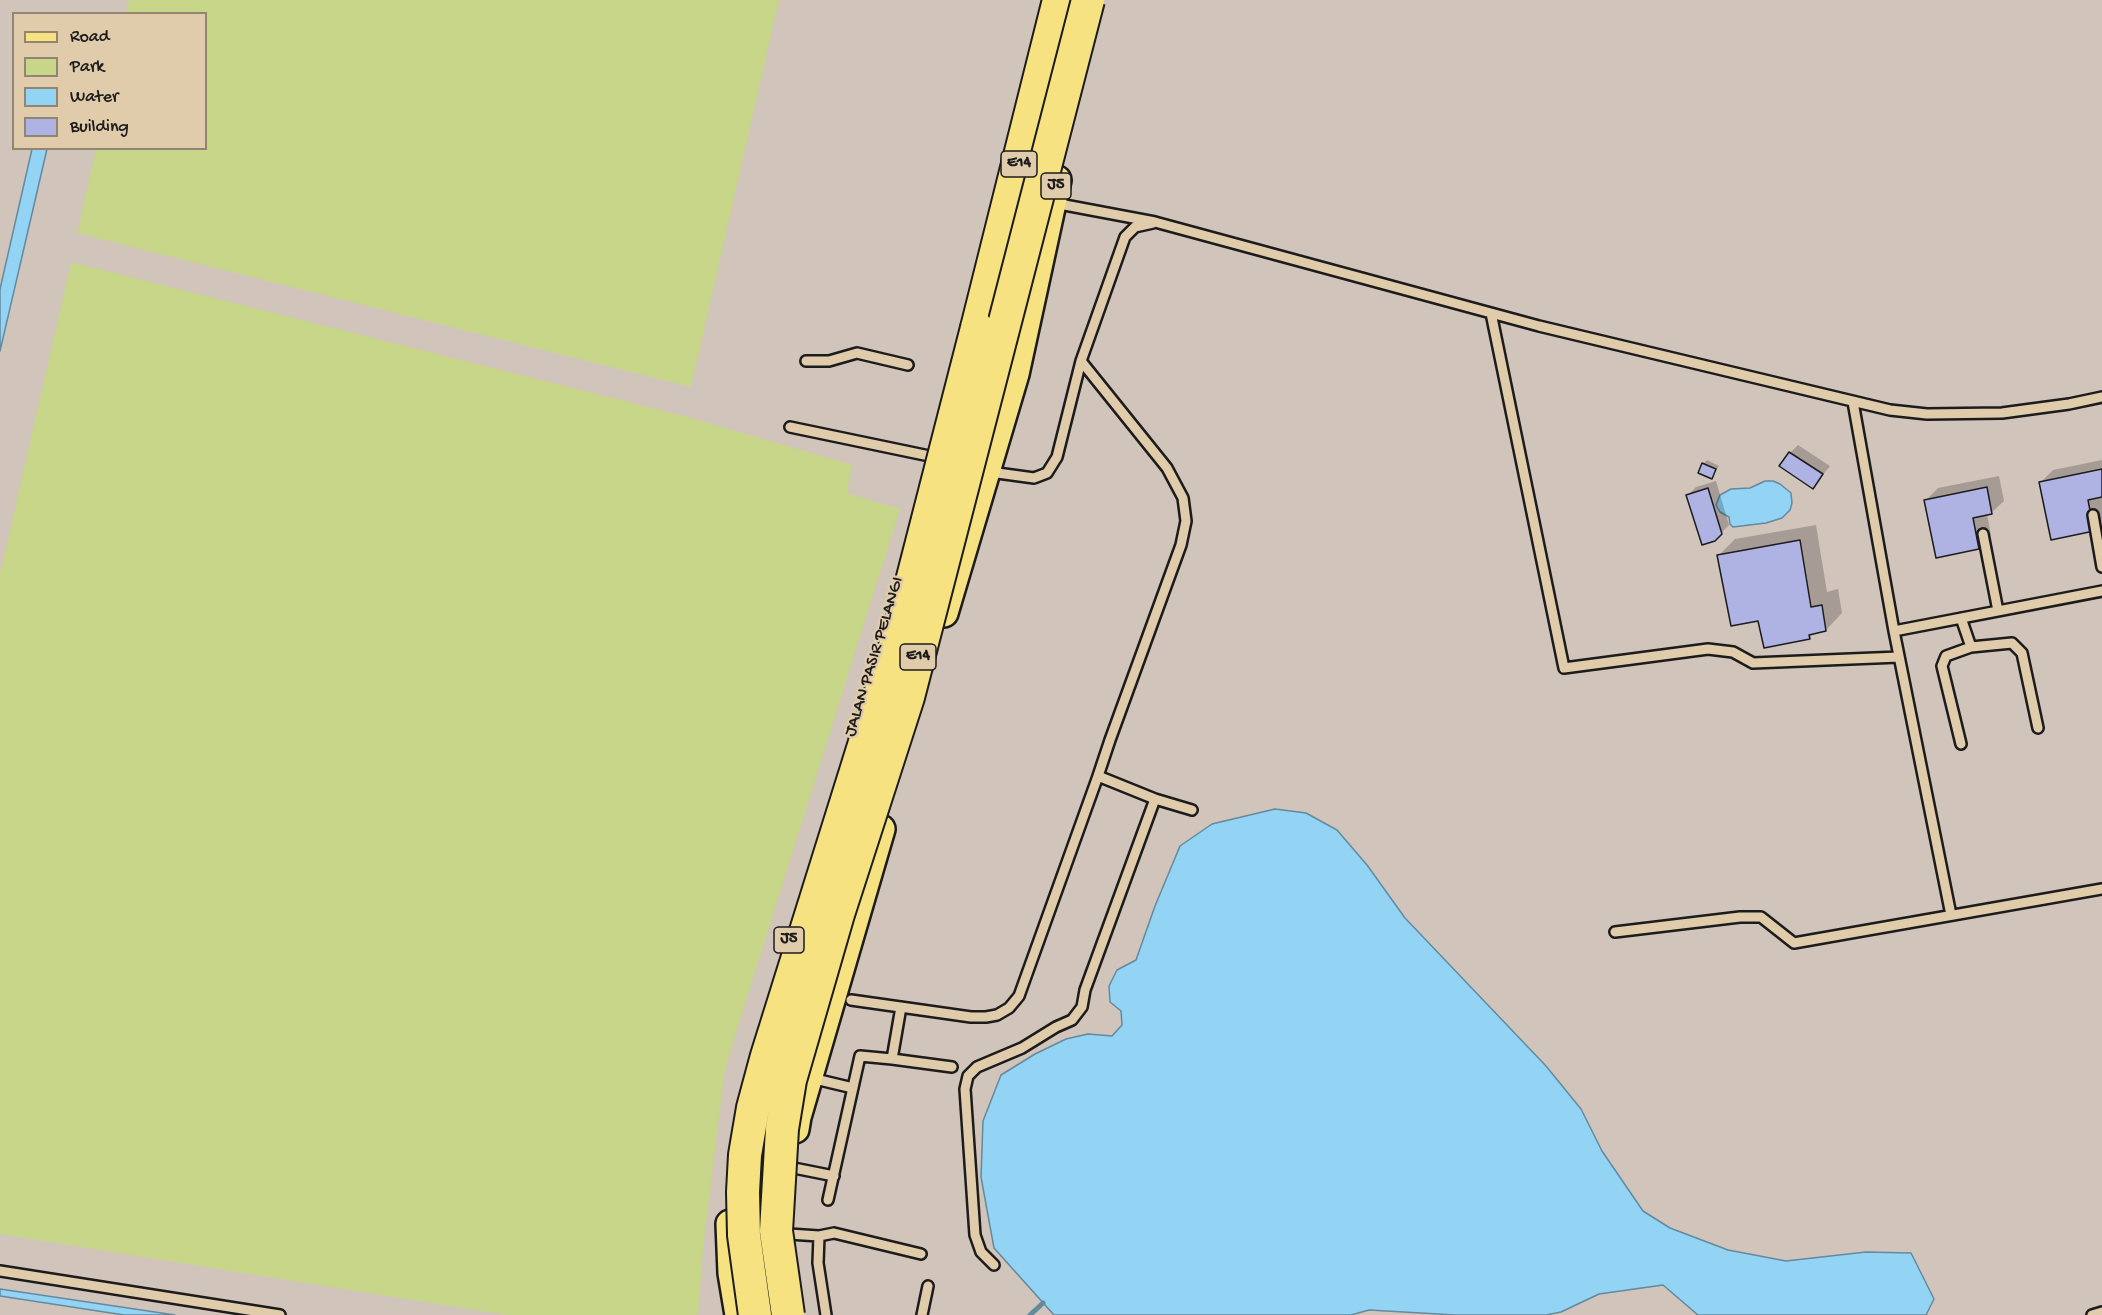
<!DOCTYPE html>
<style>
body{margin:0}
#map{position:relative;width:2102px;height:1315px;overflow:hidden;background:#d1c4bb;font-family:"Gochi Hand",sans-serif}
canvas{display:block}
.legend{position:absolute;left:12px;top:12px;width:195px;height:138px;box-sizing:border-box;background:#e0cbaa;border:2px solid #928571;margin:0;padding:8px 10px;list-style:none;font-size:18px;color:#1c1c1c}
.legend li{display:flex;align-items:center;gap:12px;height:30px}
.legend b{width:30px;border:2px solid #928571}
</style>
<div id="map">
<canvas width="2102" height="1315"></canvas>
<ul class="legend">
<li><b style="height:8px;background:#f6e281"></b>Road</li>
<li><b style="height:16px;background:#c8d68a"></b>Park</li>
<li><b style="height:16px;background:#93d3f4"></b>Water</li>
<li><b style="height:16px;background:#aeb3e4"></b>Building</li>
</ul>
</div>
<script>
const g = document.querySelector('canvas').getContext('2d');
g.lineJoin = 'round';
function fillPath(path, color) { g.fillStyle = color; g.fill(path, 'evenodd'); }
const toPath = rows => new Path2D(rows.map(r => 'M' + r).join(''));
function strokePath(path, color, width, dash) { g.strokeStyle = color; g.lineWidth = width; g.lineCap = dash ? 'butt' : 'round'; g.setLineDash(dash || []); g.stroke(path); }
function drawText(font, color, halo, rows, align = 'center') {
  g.font = font + ' "Gochi Hand",sans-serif'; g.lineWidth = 4.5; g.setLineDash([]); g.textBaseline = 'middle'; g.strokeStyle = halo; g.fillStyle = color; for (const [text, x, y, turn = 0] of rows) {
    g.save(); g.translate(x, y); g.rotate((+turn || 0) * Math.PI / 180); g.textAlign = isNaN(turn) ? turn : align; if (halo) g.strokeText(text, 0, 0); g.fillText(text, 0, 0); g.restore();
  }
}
fillPath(toPath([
 [129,0,779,0,691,387,77,233,96,149,206,148,206,14,126,13],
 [71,262,684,416,852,465,847,493,900,509,725,1068,703,1249,698,1315,506,1315,0,1234,0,574]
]), '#c8d68a');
const water = toPath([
 [32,149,47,149,0,351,0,289,32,149],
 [1765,481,1773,481,1780,484,1791,493,1792,503,1790,510,1782,518,1766,523,1733,527,1730,524,1729,517,1720,512,1716,505,1720,495,1731,489,1750,488,1765,481],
 [1275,809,1306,813,1337,830,1367,865,1405,918,1546,1066,1581,1109,1602,1151,1643,1211,1670,1228,1728,1250,1786,1261,1866,1252,1911,1253,1934,1299,1926,1315,1698,1315,1663,1285,1599,1294,1561,1312,1546,1315,1455,1315,1369,1310,1351,1315,1054,1315,994,1248,981,1177,983,1121,1001,1075,1035,1054,1066,1039,1088,1034,1112,1036,1122,1025,1121,1011,1110,1002,1109,986,1117,970,1136,960,1155,906,1180,846,1212,824,1275,809],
 [0,1289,175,1315,124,1315,0,1296,0,1289]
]);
fillPath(water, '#93d3f4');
strokePath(water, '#638a9e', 1.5);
fillPath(toPath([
 [1798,445,1830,466,1813,487,1790,453],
 [1707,460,1719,466,1712,477,1703,464],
 [2102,460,2102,521,2093,530,2041,482,2053,470],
 [1999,476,2004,501,1991,513,1987,514,1991,535,1979,547,1926,500,1938,488],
 [1716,481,1729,525,1714,540,1688,495,1696,487],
 [1816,525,1827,592,1838,589,1842,613,1826,630,1815,632,1809,638,1759,619,1718,556,1735,539]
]), '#0003');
strokePath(toPath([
 [1030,1315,1043,1303]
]), '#638a9e', 5);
const building = toPath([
 [1789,452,1823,474,1813,489,1779,466,1789,452],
 [1702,463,1716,469,1712,479,1698,473,1702,463],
 [2102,469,2102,497,2088,500,2094,531,2051,540,2039,482,2102,469],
 [1987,487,1992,514,1973,518,1979,549,1936,558,1924,500,1987,487],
 [1708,488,1722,534,1715,541,1702,545,1686,495,1708,488],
 [1800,540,1811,607,1822,605,1826,631,1809,635,1810,639,1764,648,1758,621,1731,626,1717,555,1800,540]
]);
fillPath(building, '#aeb3e4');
strokePath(building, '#1c1c1c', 1.5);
const lane = toPath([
 [1054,203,1155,222,1539,326,1890,410,1927,414,2002,413,2069,404,2102,397],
 [1491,313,1564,668,1708,649,1733,652,1753,663,1899,657],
 [806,361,829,361,857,353,908,365],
 [1081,361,1167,468,1183,498,1186,521,1181,545,1110,740,1098,776,1155,799,1192,810],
 [1853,402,1894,631,1951,915],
 [790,427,939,458],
 [990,472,1034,478,1047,473,1057,457,1081,361,1125,237,1135,227,1153,223],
 [2093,515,2102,567],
 [1983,534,1998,611],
 [1894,631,2102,591],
 [1971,647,2012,643,2022,653,2038,728],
 [1961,744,1942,666,1946,656,1971,647,1961,618],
 [1615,932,1740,917,1761,917,1794,943,2102,889],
 [851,1000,971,1017,986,1017,997,1015,1009,1008,1019,996,1098,776],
 [892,1059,952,1067],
 [811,1078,853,1088],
 [789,1167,834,1176],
 [828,1200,860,1056,892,1059,901,1007],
 [789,1234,819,1236,834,1233,921,1254],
 [819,1236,818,1263,826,1315],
 [994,1265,981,1252,975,1235,965,1089,968,1076,977,1067,1022,1048,1056,1027,1072,1020,1082,1007,1085,990,1155,799],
 [0,1271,280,1315],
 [922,1315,928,1286],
 [2092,1315,2102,1312]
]);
const primary = toPath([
 [944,613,1015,374,1057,180],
 [795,1129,797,1117,881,829],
 [730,1224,732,1273,739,1315]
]);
const highway = toPath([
 [977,328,1059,0]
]);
strokePath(lane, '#1c1c1c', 14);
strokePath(primary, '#1c1c1c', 32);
strokePath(highway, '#1c1c1c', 36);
strokePath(lane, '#e0cbaa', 9);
strokePath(primary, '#f6e281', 27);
strokePath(highway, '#f6e281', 32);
const highwayBridge = toPath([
 [755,1315,744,1235,743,1192,745,1155,753,1108,767,1056,897,640,977,328],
 [788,1315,776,1231,782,1129,790,1080,838,914,908,697,1088,0]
]);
strokePath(highwayBridge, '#1c1c1c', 36, []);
strokePath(highwayBridge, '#f6e281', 32);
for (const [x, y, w] of [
 [1019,164,36],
 [1056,186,30],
 [918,657,36],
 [789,940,30]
]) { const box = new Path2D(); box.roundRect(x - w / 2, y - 13, w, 26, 4.5); g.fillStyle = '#e0cbaa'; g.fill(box); strokePath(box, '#1c1c1c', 1.5); }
drawText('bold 16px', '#1c1c1c', null, [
 ["E14",1019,164],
 ["J5",1056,186],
 ["E14",918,657],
 ["J5",789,940]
]);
drawText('18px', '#1c1c1c', '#e0cbaa', [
 ["JALAN PASIR PELANGI",875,657,-73]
]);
</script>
